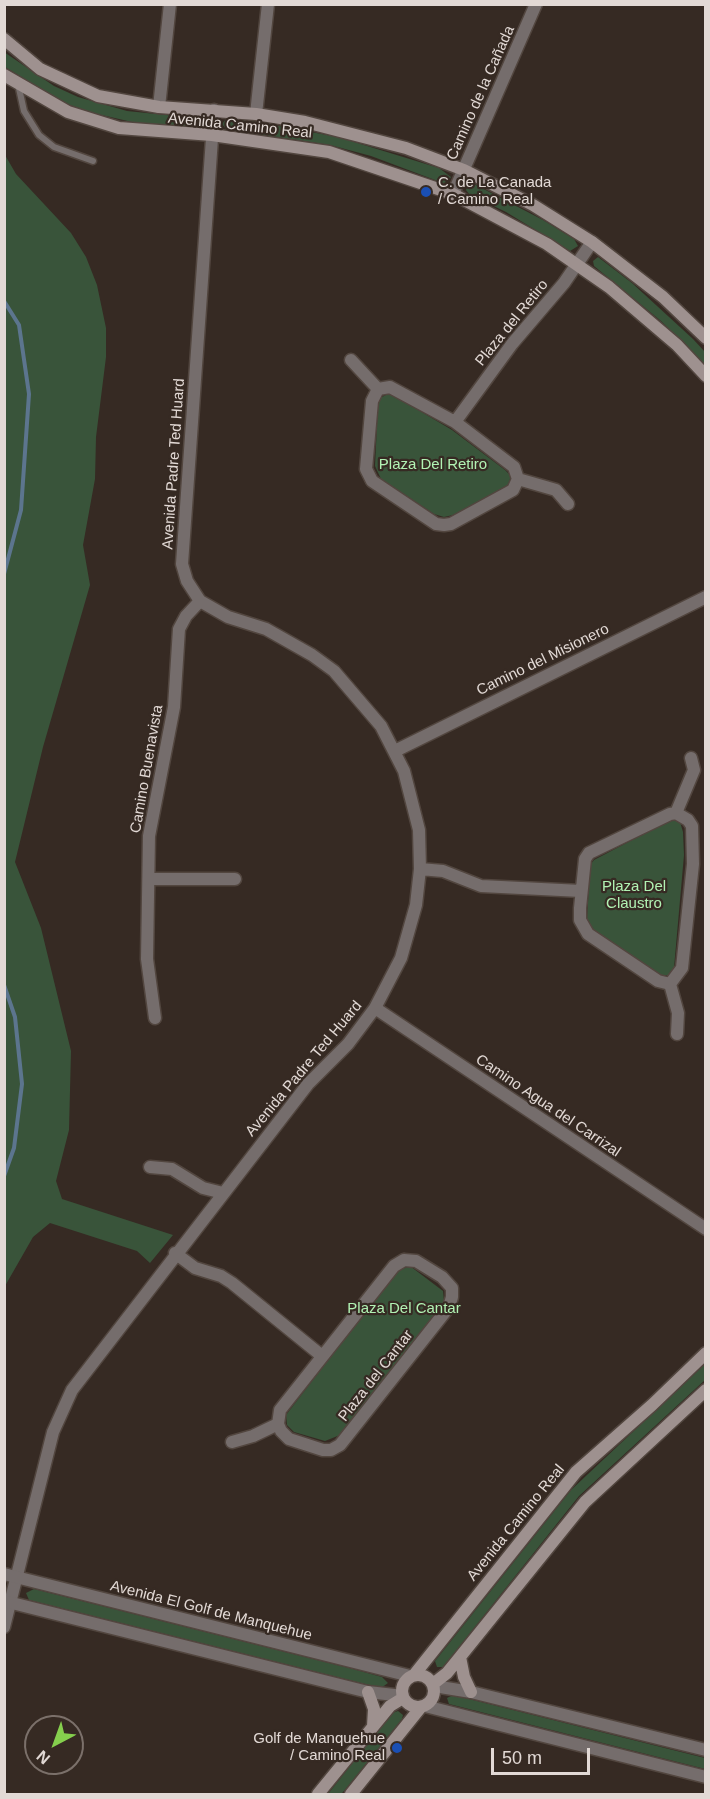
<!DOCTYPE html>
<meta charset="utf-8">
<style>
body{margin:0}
#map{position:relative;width:710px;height:1799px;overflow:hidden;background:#362a23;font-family:Helvetica,sans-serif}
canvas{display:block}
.frame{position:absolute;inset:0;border:6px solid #e2d9d5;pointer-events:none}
.north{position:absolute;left:24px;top:1715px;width:60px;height:60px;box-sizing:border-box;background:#362a23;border:2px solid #7b706a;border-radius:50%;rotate:221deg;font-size:16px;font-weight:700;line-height:24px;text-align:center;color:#e2d9d5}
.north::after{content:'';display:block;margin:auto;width:21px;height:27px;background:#85cf4d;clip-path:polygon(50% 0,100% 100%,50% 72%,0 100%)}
.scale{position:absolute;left:491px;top:1748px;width:99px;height:27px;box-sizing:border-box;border:3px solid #e2d9d5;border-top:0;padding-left:8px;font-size:18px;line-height:21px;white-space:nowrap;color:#e2d9d5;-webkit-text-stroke:4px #362a23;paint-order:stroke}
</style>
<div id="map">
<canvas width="710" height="1799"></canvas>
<div class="frame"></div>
<div class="north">N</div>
<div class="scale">50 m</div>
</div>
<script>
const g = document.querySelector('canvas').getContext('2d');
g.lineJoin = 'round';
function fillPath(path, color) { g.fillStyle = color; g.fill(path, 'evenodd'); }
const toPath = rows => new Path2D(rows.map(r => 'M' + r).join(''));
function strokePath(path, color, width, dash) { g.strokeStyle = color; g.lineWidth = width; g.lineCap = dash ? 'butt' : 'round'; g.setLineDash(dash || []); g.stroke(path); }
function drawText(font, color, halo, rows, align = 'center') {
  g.font = font + ' Helvetica,sans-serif'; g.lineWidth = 4.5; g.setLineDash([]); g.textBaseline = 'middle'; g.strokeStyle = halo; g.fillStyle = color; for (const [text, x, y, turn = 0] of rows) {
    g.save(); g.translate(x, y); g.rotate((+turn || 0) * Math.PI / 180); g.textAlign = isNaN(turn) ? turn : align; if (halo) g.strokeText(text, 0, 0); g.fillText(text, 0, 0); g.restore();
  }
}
fillPath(toPath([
 [4,52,54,86,78,97,127,111,196,118,200,120,200,126,196,128,145,125,93,113,64,103,5,67],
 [226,119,257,122,338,137,439,168,451,177,448,182,443,183,371,156,330,145,226,129,222,124],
 [5,155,16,174,71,233,86,257,97,285,106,328,106,357,96,437,95,479,83,545,90,585,43,747,15,862,41,928,71,1051,69,1130,56,1181,62,1199,173,1235,150,1263,137,1251,50,1223,33,1237,5,1286],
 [474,184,543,220,574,239,578,246,570,251,506,212,469,194,466,190,468,185],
 [598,257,632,283,693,339,705,352,705,365,661,321,594,266,593,261],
 [386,395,393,395,452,430,505,470,511,476,507,488,453,515,444,517,434,514,381,479,375,466,378,404,380,398],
 [672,819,680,822,683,832,684,855,674,968,669,975,661,976,591,928,587,920,590,865,594,860],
 [410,1266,443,1291,444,1301,438,1313,340,1435,325,1441,294,1432,287,1425,286,1415,396,1271],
 [705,1364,705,1380,579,1496,443,1667,437,1667,435,1661,571,1490],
 [34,1589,353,1669,382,1677,388,1683,381,1688,29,1600,26,1593],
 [453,1695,705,1758,705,1769,449,1704,447,1698],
 [398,1711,403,1715,402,1719,344,1791,341,1794,328,1794,392,1713]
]), '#39543a');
strokePath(toPath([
 [4,301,19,325,29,394,21,510,4,574],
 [4,985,15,1017,22,1084,14,1148,4,1176]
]), '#5c758e', 4);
const service = toPath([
 [18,84,24,111,39,135,54,147,93,161]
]);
const minor = toPath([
 [159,107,170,4],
 [256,114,268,4],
 [453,194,536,4],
 [351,360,378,389],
 [390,387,455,422,514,467,518,479,513,490,451,524,444,525,436,524,372,481,366,469,372,401,378,389,390,387],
 [455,422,512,344,564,283,592,242],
 [518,479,556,490,568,504],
 [395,751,706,597],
 [676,813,688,820,692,826,693,864,682,968,670,984,658,981,588,934,580,920,580,908,585,859,589,853,670,814,676,813],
 [676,813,694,770,691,758],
 [420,869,443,871,481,886,581,891],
 [149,879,235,879],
 [670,984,678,1013,677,1034],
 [375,1008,706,1229],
 [155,1018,147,959,149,836,174,707,179,629,186,616,200,601],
 [150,1167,172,1169,203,1188,223,1193],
 [175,1253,195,1268,221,1276,232,1283,322,1356],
 [404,1260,416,1261,442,1277,452,1288,452,1297,449,1307,340,1445,331,1450,323,1450,289,1439,281,1431,278,1424,280,1410,394,1266,404,1260],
 [232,1442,253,1436,278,1424],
 [4,1627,53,1432,72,1390,308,1084,348,1044,375,1008,401,958,416,905,420,869,419,830,404,771,381,726,334,671,312,655,266,629,228,617,200,601,187,581,182,564,214,110],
 [434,1686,471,1692,706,1750],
 [425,1706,706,1777]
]);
const tertiary = toPath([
 [4,1574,410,1676],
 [4,1601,368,1692,403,1696]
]);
const secondary = toPath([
 [4,39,40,69,98,96,159,107,256,114,305,122,406,148,464,170,533,205,592,242,663,297,706,338],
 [4,75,68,112,119,128,212,135,329,152,453,194,547,244,609,287,677,345,706,376],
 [460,1657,464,1677,471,1692],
 '402 1691a16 16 0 1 1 32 0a16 16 0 1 1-32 0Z',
 [414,1675,576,1472,652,1405,706,1353],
 [433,1684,447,1673,460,1657,585,1502,706,1390],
 [368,1692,374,1709,373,1726],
 [318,1794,390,1706,403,1698],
 [351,1794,421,1707]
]);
strokePath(service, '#52463f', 9);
strokePath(minor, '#52463f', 15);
strokePath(tertiary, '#52463f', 15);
strokePath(secondary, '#52463f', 15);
strokePath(service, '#756d6c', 6);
strokePath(minor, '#756d6c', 12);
strokePath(tertiary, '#756d6c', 12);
strokePath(secondary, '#9e918f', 12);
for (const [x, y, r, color] of [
 [426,192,6,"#1a4fb4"],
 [397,1748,6,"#1a4fb4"]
]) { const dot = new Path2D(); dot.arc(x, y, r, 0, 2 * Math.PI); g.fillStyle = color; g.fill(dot); strokePath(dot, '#362a23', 2); }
drawText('15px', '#e2d9d5', '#362a23', [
 ["Camino de la Cañada",481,93,-66],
 ["Avenida Camino Real",240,126,6],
 ["Plaza del Retiro",512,323,-51],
 ["Avenida Padre Ted Huard",174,464,-86],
 ["Camino del Misionero",543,660,-26],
 ["Camino Buenavista",147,769,-80],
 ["Avenida Padre Ted Huard",304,1069,-50],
 ["Camino Agua del Carrizal",548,1106,34],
 ["Plaza del Cantar",376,1376,-52],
 ["Avenida Camino Real",516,1523,-51],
 ["Avenida El Golf de Manquehue",211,1611,14]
]);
drawText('15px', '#e2d9d5', '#362a23', [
 ["C. de La Canada",438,183],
 ["/ Camino Real",438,200],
 ["Golf de Manquehue",385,1739,"right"],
 ["/ Camino Real",385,1756,"right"]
], 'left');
drawText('15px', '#b1f2b3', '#362a23', [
 ["Plaza Del Retiro",433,465],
 ["Plaza Del",634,887],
 ["Claustro",634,904],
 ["Plaza Del Cantar",404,1309]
]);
</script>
